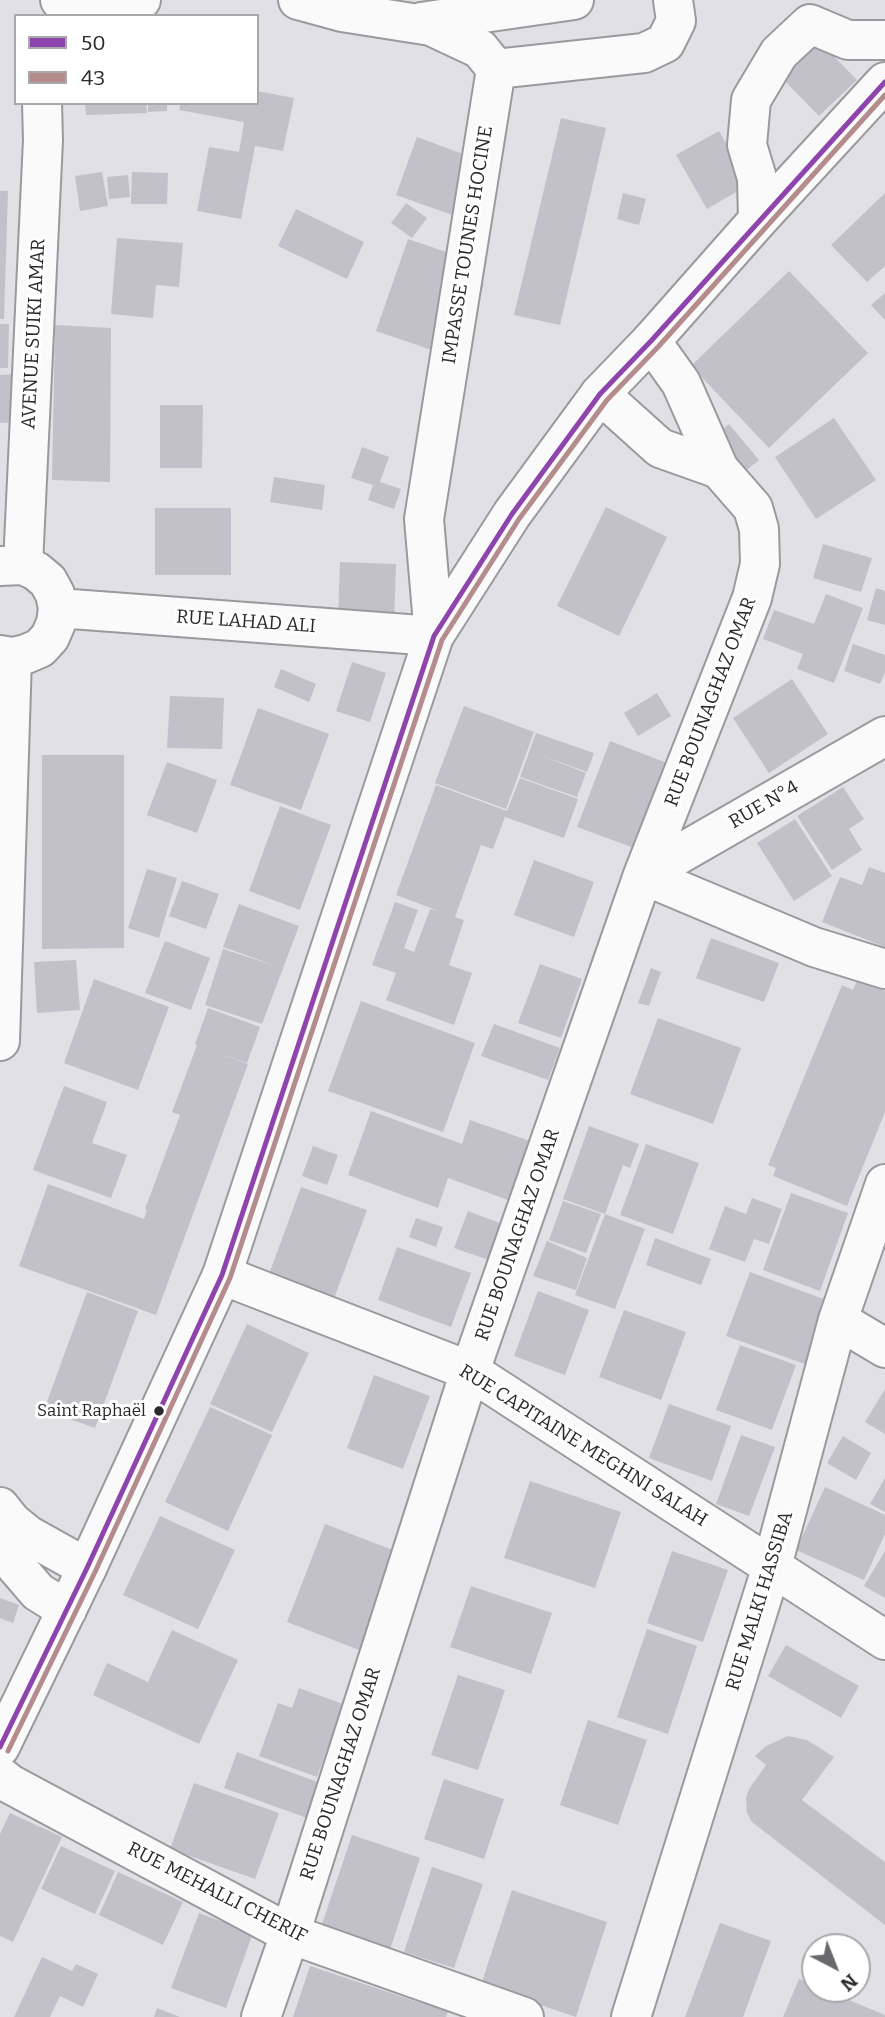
<!DOCTYPE html>
<meta charset="utf-8">
<style>
body{margin:0}
#map{position:relative;width:885px;height:2017px;overflow:hidden;background:#e0e0e5;font-family:Bitter,serif}
canvas{display:block}
.legend{position:absolute;left:14px;top:14px;width:245px;height:91px;box-sizing:border-box;background:#fff;border:2px solid #a9a9ab;margin:0;padding:9px 12px;list-style:none;font-size:21px;color:#28292c}
.legend li{display:flex;align-items:center;gap:14px;height:35px}
.legend b{width:35px;border:2px solid #a9a9ab}
.north{position:absolute;left:801px;top:1933px;width:70px;height:70px;box-sizing:border-box;background:#fff;border:2px solid #a9a9ab;border-radius:50%;rotate:138deg;font-size:19px;font-weight:700;line-height:28px;text-align:center;color:#28292c}
.north::after{content:'';display:block;margin:auto;width:24px;height:32px;background:#68696d;clip-path:polygon(50% 0,100% 100%,50% 72%,0 100%)}
</style>
<div id="map">
<canvas width="885" height="2017"></canvas>
<ul class="legend">
<li><b style="height:9px;background:#8e44ad"></b>50</li>
<li><b style="height:9px;background:#b48c8c"></b>43</li>
</ul>
<div class="north">N</div>
</div>
<script>
const g = document.querySelector('canvas').getContext('2d');
g.lineJoin = 'round';
function fillPath(path, color) { g.fillStyle = color; g.fill(path, 'evenodd'); }
const toPath = rows => new Path2D(rows.map(r => 'M' + r).join(''));
function strokePath(path, color, width, dash) { g.strokeStyle = color; g.lineWidth = width; g.lineCap = dash ? 'butt' : 'round'; g.setLineDash(dash || []); g.stroke(path); }
function drawText(font, color, halo, rows, align = 'center') {
  g.font = font + ' Bitter,serif'; g.lineWidth = 6; g.setLineDash([]); g.textBaseline = 'middle'; g.strokeStyle = halo; g.fillStyle = color; for (const [text, x, y, turn = 0] of rows) {
    g.save(); g.translate(x, y); g.rotate((+turn || 0) * Math.PI / 180); g.textAlign = isNaN(turn) ? turn : align; if (halo) g.strokeText(text, 0, 0); g.fillText(text, 0, 0); g.restore();
  }
}
fillPath(toPath([
 [810,32,857,80,819,116,772,68],
 [257,91,294,98,283,151,255,146,241,219,197,211,209,147,239,152,244,122,179,110,181,103,257,103],
 [85,103,146,103,147,113,86,115],
 [148,103,167,103,167,111,148,112],
 [561,118,606,128,560,325,514,315],
 [719,131,750,184,707,209,676,155],
 [417,137,479,160,458,217,396,195],
 [102,172,108,206,80,211,75,176],
 [132,172,168,173,167,204,131,204],
 [128,175,130,197,109,199,107,177],
 [0,191,8,191,4,319,0,319],
 [623,193,646,199,639,225,617,219],
 [885,193,885,266,867,282,831,245],
 [406,203,427,218,412,238,391,223],
 [296,209,364,242,347,279,278,246],
 [117,238,183,243,179,287,156,285,153,318,111,314],
 [408,239,464,258,458,274,484,284,458,359,376,331],
 [789,271,868,353,769,448,691,366],
 [885,293,885,320,871,305],
 [0,324,9,324,8,368,0,368],
 [55,325,111,328,110,482,52,480],
 [18,374,21,422,0,423,0,375],
 [160,405,203,405,202,468,160,468],
 [834,418,876,480,816,519,775,457],
 [729,424,759,460,742,474,712,438],
 [362,447,389,457,380,482,401,489,394,509,368,500,373,485,351,478],
 [274,477,325,485,322,510,270,502],
 [606,507,667,537,619,636,557,606],
 [155,508,231,508,231,575,155,575],
 [823,544,872,558,861,592,813,578],
 [340,562,396,564,394,623,338,621],
 [876,588,885,591,885,625,867,620],
 [826,594,863,608,834,683,797,669,803,654,763,639,774,610,814,624],
 [853,644,885,655,885,672,880,684,844,671],
 [352,662,386,673,370,722,336,711],
 [281,669,316,684,309,702,274,687],
 [792,679,828,734,769,773,733,718],
 [657,693,671,716,638,736,624,713],
 [170,696,224,698,222,749,167,748],
 [464,706,534,732,506,809,435,783],
 [258,708,329,734,301,810,230,785],
 [536,733,594,753,587,772,540,755,586,773,577,797,520,777],
 [610,741,667,763,634,848,577,827],
 [42,755,124,755,124,948,42,949],
 [167,762,217,780,197,833,147,815],
 [520,778,578,799,564,838,505,817,493,849,481,845,455,917,464,920,449,965,472,973,454,1025,386,1000,396,973,372,965,395,902,418,910,404,948,414,952,430,909,439,911,396,895,436,785,507,811],
 [843,787,864,819,849,829,862,850,832,870,797,816],
 [280,806,331,825,300,910,249,891],
 [795,819,832,876,794,901,757,843],
 [534,860,594,882,574,937,514,915],
 [869,867,885,873,885,947,822,922,840,877,862,885],
 [147,869,177,878,159,938,128,928],
 [182,881,219,894,206,929,169,916],
 [239,904,299,926,262,1024,205,1005,223,949,276,966,223,947],
 [711,938,779,963,764,1002,696,978],
 [165,941,210,958,191,1010,145,993],
 [76,960,80,1010,37,1013,34,962],
 [540,964,582,979,561,1038,518,1023],
 [651,968,661,972,649,1006,638,1003],
 [94,979,169,1007,138,1090,64,1063],
 [857,980,885,991,885,1112,847,1206,773,1176,776,1168,768,1165,842,985,853,990],
 [361,1001,475,1043,443,1132,328,1091],
 [208,1008,260,1027,247,1063,212,1051,248,1064,156,1315,19,1266,48,1184,144,1219,147,1210,145,1209,180,1115,172,1112,197,1045,195,1044],
 [658,1018,741,1048,713,1124,630,1094],
 [494,1024,560,1048,548,1080,481,1056],
 [64,1086,107,1102,92,1143,127,1155,111,1198,33,1170],
 [371,1111,462,1144,470,1120,530,1141,508,1200,448,1178,438,1208,348,1175],
 [589,1126,639,1144,630,1168,623,1165,605,1214,563,1199],
 [646,1144,699,1163,673,1234,620,1215],
 [313,1146,338,1155,327,1185,302,1176],
 [301,1187,367,1210,333,1301,268,1277],
 [791,1193,848,1213,820,1291,763,1270],
 [752,1198,782,1209,769,1244,754,1239,745,1262,709,1249,725,1206,746,1214],
 [563,1201,601,1214,586,1253,549,1240],
 [468,1211,502,1224,489,1260,454,1248],
 [605,1214,645,1229,615,1309,575,1295],
 [416,1218,443,1227,436,1247,409,1237],
 [655,1238,711,1259,701,1285,646,1265],
 [547,1241,587,1258,576,1290,533,1276],
 [397,1247,471,1273,451,1327,378,1300],
 [750,1272,829,1301,805,1364,726,1336],
 [538,1291,589,1310,565,1375,514,1356],
 [87,1292,138,1311,95,1428,44,1410],
 [624,1310,686,1332,661,1400,599,1377],
 [247,1324,309,1353,272,1432,210,1404],
 [740,1345,796,1365,772,1430,716,1410],
 [374,1375,430,1396,403,1469,347,1448],
 [885,1389,885,1434,865,1422],
 [669,1404,731,1426,712,1481,649,1458],
 [210,1407,272,1435,228,1531,165,1502],
 [741,1435,775,1447,749,1516,716,1504],
 [843,1436,871,1453,856,1480,827,1463],
 [885,1478,885,1512,870,1504],
 [530,1481,621,1512,595,1588,504,1558],
 [825,1487,885,1515,885,1534,864,1580,796,1550],
 [160,1516,235,1550,198,1629,123,1595],
 [325,1524,398,1552,359,1650,287,1622],
 [672,1551,728,1570,703,1642,647,1623],
 [885,1551,885,1598,864,1586],
 [471,1586,552,1613,531,1674,450,1647],
 [0,1598,19,1605,13,1623,0,1618],
 [647,1629,697,1646,668,1734,617,1717],
 [172,1630,238,1660,199,1744,93,1695,107,1663,148,1682],
 [786,1645,859,1686,841,1718,768,1676],
 [458,1675,505,1690,478,1770,431,1755],
 [299,1688,351,1707,341,1732,334,1730,317,1777,259,1756,278,1703,292,1708],
 [588,1720,647,1740,618,1825,560,1805],
 [788,1736,807,1740,834,1757,802,1800,885,1862,885,1925,752,1822,747,1813,746,1798,749,1789,766,1765,755,1756,766,1746],
 [237,1752,320,1783,307,1818,224,1788],
 [444,1779,504,1799,484,1859,424,1839],
 [194,1783,279,1813,255,1879,170,1849],
 [10,1813,62,1837,13,1942,0,1936,0,1834],
 [352,1835,420,1858,387,1959,318,1936],
 [61,1846,115,1871,95,1914,41,1889],
 [432,1867,483,1884,454,1968,404,1952],
 [118,1872,183,1902,163,1945,99,1915],
 [512,1890,607,1922,576,2017,481,1985],
 [199,1913,253,1933,226,2008,171,1988],
 [720,1923,771,1941,743,2017,685,2017],
 [42,1957,72,1971,76,1964,98,1974,83,2007,60,1996,50,2017,14,2017],
 [310,1966,448,2012,446,2017,293,2017],
 [799,1979,815,1986,815,1989,822,1989,885,2015,885,2017,783,2017],
 [157,2008,180,2017,154,2017]
]), '#c2c1ca');
const minor = toPath([
 [60,0,111,9,141,0],
 [421,22,574,0],
 [496,69,644,53,665,43,676,21,673,0],
 [758,220,757,178,747,145,751,100,779,53,810,24,848,40,885,40],
 [600,394,660,448,719,469],
 [23,565,43,140,42,103],
 [0,566,23,565,36,571,48,581,55,594,58,608,56,623,50,637,40,648,26,654,12,657,0,655],
 [58,608,434,636,424,519,496,69,480,49,431,26,342,12,298,0],
 [643,875,885,736],
 [643,875,814,947,885,969],
 [0,1041,12,657],
 [222,1275,470,1371,885,1640],
 [838,1320,885,1348],
 [0,1507,12,1522,28,1535,87,1568],
 [0,1548,38,1592,67,1610],
 [0,1776,10,1784,290,1934,524,2017],
 [261,2017,290,1934,470,1371,643,875,752,598,760,564,759,529,753,508,719,469,681,383,651,341],
 [631,2017,772,1566,838,1320,885,1184]
]);
const major = toPath([
 [0,1747,87,1568,222,1275,434,636,512,514,600,394,651,341,758,220,885,82]
]);
strokePath(minor, '#9a9a9e', 42);
strokePath(major, '#9a9a9e', 42);
strokePath(minor, '#fafafb', 38);
strokePath(major, '#fafafb', 38);
strokePath(toPath([
 [0,1747,87,1568,222,1275,434,636,512,514,600,394,651,341,885,82]
]), '#8e44ad', 5);
strokePath(toPath([
 [8,1751,95,1572,230,1278,442,640,519,519,607,400,658,347,885,95]
]), '#b48c8c', 5);
for (const [x, y, r, color] of [
 [159,1411,6,"#28292c"]
]) { const dot = new Path2D(); dot.arc(x, y, r, 0, 2 * Math.PI); g.fillStyle = color; g.fill(dot); strokePath(dot, '#fff', 2.5); }
drawText('17px', '#28292c', '#fff', [
 ["Saint Raphaël",146,1411]
], 'right');
drawText('19px', '#28292c', '#fff', [
 ["IMPASSE TOUNES HOCINE",468,245,-81],
 ["AVENUE SUIKI AMAR",34,334,-87],
 ["RUE LAHAD ALI",246,622,4],
 ["RUE BOUNAGHAZ OMAR",711,702,-69],
 ["RUE N°4",764,805,-30],
 ["RUE BOUNAGHAZ OMAR",518,1235,-71],
 ["RUE CAPITAINE MEGHNI SALAH",583,1446,32],
 ["RUE MALKI HASSIBA",760,1601,-73],
 ["RUE BOUNAGHAZ OMAR",341,1774,-72],
 ["RUE MEHALLI CHERIF",217,1893,27]
]);
</script>
